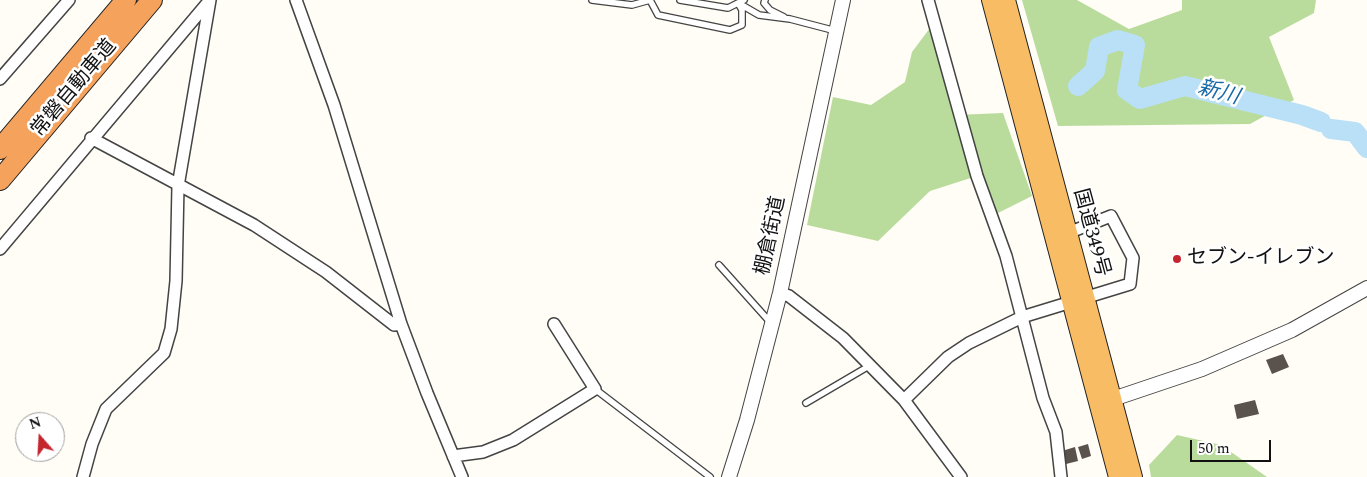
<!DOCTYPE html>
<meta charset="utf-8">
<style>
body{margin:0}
#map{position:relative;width:1367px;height:477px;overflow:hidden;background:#fffdf5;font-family:Spectral,serif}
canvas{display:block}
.north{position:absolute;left:15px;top:412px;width:50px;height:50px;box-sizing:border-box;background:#fff;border:1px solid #a0a0a0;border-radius:50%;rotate:341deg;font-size:14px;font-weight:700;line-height:20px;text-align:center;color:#111}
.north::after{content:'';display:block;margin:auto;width:18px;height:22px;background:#c4262e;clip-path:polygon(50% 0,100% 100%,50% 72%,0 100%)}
.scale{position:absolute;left:1190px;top:440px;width:81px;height:22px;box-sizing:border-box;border:2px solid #111;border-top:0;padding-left:6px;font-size:15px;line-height:18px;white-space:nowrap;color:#111;-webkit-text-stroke:4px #fff;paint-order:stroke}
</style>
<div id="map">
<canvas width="1367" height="477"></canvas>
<div class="north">N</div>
<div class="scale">50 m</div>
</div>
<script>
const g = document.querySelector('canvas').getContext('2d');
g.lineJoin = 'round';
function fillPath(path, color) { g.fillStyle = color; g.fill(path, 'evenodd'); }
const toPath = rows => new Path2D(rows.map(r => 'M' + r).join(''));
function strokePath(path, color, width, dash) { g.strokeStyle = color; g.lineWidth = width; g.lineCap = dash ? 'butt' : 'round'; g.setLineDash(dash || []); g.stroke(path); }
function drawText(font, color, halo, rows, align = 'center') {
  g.font = font + ' Spectral,"Noto Sans JP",serif'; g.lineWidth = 5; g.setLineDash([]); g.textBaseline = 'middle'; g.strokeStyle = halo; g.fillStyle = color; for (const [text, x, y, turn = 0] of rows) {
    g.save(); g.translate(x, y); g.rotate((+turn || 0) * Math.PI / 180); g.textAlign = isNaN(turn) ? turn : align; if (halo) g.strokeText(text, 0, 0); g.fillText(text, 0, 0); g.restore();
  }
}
fillPath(toPath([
 [1022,0,1077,0,1129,29,1182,10,1182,0,1316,0,1314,13,1269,37,1294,100,1250,124,1058,126],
 [930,28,955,115,1003,113,1032,196,996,214,980,175,930,191,878,241,807,225,833,97,871,105,905,82,912,52],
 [1177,435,1221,445,1267,477,1151,477,1149,465]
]), '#b9dc9c');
strokePath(toPath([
 [1078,86,1095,71,1099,47,1118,40,1135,45,1127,90,1140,99,1185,86,1302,115,1321,122],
 [1331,129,1355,132,1367,148]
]), '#b9e0f7', 20);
fillPath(toPath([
 [1283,354,1289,367,1272,374,1266,360],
 [1255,400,1259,414,1237,419,1234,405],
 [1088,444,1091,456,1082,459,1078,447],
 [1075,447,1078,461,1066,464,1062,451]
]), '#5a524d');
const service = toPath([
 [592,0,632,5,650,0],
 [650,0,658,15,730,30,742,25,742,10,738,3],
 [680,0,728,8,744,0],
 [765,0,764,3,770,10,784,17],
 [740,4,759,15,790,19,836,31],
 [719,265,770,322],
 [595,389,710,477],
 [806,403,869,366]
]);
const minor = toPath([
 [296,0,334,105,401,324,427,393,462,477],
 [928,0,977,176,1006,256,1043,398,1056,432,1061,477],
 [0,79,69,0],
 [91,138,254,225,326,272,394,325,401,324],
 [0,249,210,0],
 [780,293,789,296,843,338,904,400,961,477],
 [904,400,948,357,969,343,1022,317,1130,284,1133,258,1111,216,1068,233],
 [453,456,483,452,513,440,595,389,554,324],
 [83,477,92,444,106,409,164,353,171,329,176,281,178,186,210,0]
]);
const tertiary = toPath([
 [1104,402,1202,369,1292,330,1367,288],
 [729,477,747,420,780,293,843,0]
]);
const trunk = toPath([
 [991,0,1118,477],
 [1006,0,1133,477]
]);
const motorway = toPath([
 [0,149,126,0],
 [0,180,152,0]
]);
strokePath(service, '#444', 8);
strokePath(minor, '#444', 14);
strokePath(tertiary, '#444', 16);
strokePath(trunk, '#222', 20);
strokePath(motorway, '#222', 22);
strokePath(service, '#fff', 5.5);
strokePath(minor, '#fff', 11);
strokePath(tertiary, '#fff', 14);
strokePath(trunk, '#f7bc64', 18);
strokePath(motorway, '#f5a25d', 20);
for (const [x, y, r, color] of [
 [1177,259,5,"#c4262e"]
]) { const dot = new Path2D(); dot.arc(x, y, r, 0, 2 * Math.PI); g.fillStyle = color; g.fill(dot); strokePath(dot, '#fff', 2); }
drawText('20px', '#111', '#fff', [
 ["常磐自動車道",75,89,-50],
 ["国道349号",1090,233,75],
 ["棚倉街道",772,236,-78]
]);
drawText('20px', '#111', '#fff', [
 ["セブン-イレブン",1187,259]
], 'left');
drawText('italic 21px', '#1768a6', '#fff', [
 ["新川",1218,94,15]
]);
</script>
